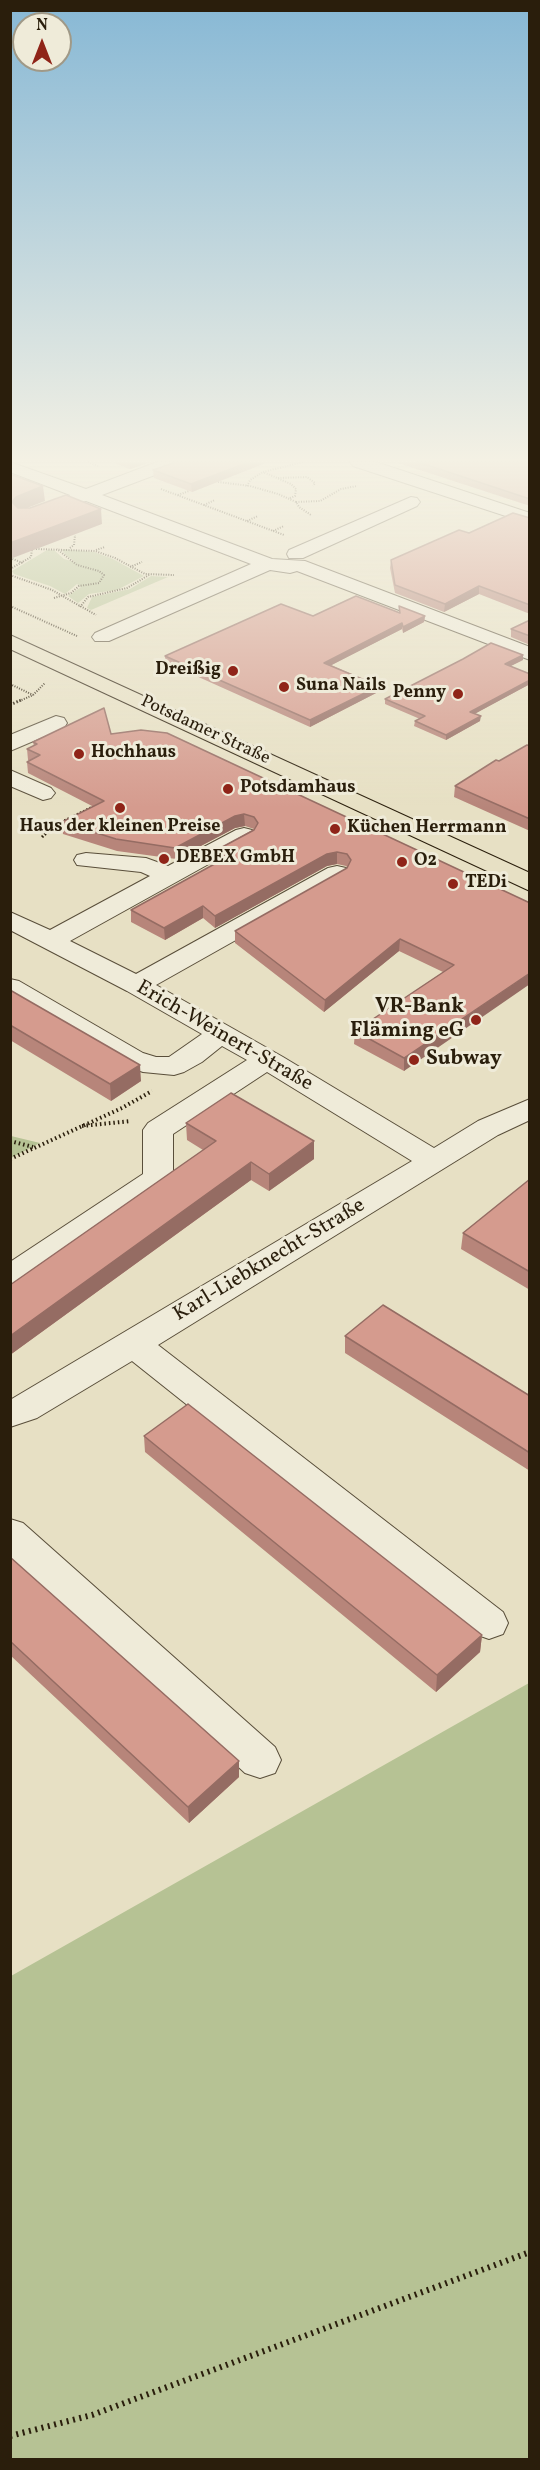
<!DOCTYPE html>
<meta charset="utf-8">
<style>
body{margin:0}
#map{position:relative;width:540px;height:2470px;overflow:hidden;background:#e7e0c4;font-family:Vollkorn,serif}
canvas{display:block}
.frame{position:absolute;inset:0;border:12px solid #2a1e0c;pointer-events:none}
.north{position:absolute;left:12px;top:12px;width:60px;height:60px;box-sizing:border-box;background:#efebd9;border:2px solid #a09987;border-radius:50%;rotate:0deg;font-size:16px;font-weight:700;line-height:24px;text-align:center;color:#2a1e0c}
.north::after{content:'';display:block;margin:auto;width:21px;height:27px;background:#8f2418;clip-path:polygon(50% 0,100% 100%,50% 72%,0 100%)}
</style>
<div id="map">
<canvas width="540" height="2470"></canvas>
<div class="frame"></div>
<div class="north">N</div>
</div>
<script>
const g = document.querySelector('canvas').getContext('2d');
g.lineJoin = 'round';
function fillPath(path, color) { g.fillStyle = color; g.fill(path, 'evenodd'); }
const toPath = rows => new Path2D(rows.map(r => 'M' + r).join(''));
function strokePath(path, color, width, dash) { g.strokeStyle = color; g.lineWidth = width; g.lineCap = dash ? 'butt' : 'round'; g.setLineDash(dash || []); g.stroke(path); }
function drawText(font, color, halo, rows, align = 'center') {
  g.font = font + ' Vollkorn,serif'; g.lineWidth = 6; g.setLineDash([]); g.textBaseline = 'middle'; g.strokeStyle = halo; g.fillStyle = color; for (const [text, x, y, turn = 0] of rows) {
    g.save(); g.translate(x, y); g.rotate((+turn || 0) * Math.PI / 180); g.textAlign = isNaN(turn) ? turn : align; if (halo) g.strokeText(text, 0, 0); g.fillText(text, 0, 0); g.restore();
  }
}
fillPath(toPath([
 [64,549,94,552,113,559,144,576,117,590,89,594,78,603,68,596,81,587,77,584,65,594,50,586,14,574,12,571,47,550,54,550,64,559,75,562,65,554,62,550],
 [151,576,168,577,91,610,87,608,92,597,130,589],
 [11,1136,40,1143,11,1158],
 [529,1683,529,2459,11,2459,11,1976]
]), '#b6c294');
const minor = toPath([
 [10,462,86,489,157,462,178,462,176,467,102,495,272,559,305,561,530,647,530,660,297,571,290,573,270,570,109,641,95,641,92,637,95,633,251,564,86,501,77,503,71,502,68,498,70,495,10,472,10,462],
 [350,462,376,462,530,513,530,524,353,466,350,462],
 [411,497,417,498,420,502,417,506,303,558,289,558,287,554,289,550,411,497],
 [56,716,64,718,67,723,64,728,10,751,10,735,56,716],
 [10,770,51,788,55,793,51,798,43,800,10,786,10,770],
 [244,828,252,830,256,835,252,840,70,941,136,974,328,868,337,866,346,868,349,873,346,878,156,985,283,1057,434,1148,478,1121,530,1099,530,1120,498,1135,158,1345,503,1612,508,1623,503,1634,489,1639,475,1634,132,1361,37,1418,10,1427,10,1400,412,1161,267,1072,173,1134,173,1178,169,1185,21,1286,10,1289,10,1262,143,1174,143,1130,148,1123,247,1060,222,1046,202,1062,184,1072,174,1075,143,1072,123,1065,10,999,10,979,19,981,143,1053,156,1057,169,1057,202,1034,127,991,10,930,10,912,50,930,150,876,141,872,77,865,74,860,77,855,86,853,146,858,168,866,236,830,244,828],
 [10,1519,23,1523,275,1747,281,1760,275,1773,260,1778,245,1773,10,1557,10,1519]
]);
const major = toPath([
 [10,635,530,873,530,891,10,649,10,635]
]);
strokePath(minor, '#594e3a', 2);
strokePath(major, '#2a1e0c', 2);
strokePath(toPath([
 [88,462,98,466],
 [278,478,307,477,315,483,313,486],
 [218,482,250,486,278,494,296,502,299,507,311,515],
 [247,486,250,480,263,472],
 [161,489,284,535],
 [178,495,189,491],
 [290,498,295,496,296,489,291,484,263,472,303,462],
 [296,502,320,501,341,489,357,486],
 [204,505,215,500],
 [247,521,258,516],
 [273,531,284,526],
 [70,548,74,545,75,535],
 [36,549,95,551,115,558,145,574,174,575],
 [96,550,105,547],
 [10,558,23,563],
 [130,567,142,562],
 [10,569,31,557,32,549],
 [10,575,52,590,96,615],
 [54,598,71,593,79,586,99,583,104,575,99,571,77,565,57,549],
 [10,606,77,636],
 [80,607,88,597,127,588,149,575],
 [10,684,33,695],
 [17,702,33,695,45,683]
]), '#2a1e0c', 2, [1, 1.5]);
strokePath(toPath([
 [10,705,21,700],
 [42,837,54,826,97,805]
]), '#2a1e0c', 3, [1.5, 2]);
strokePath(toPath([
 [82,1126,131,1121],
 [10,1141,33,1147],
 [10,1159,122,1108,152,1091]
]), '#2a1e0c', 4, [1.5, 3]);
strokePath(toPath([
 [10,2436,92,2415,530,2252]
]), '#2a1e0c', 6, [2, 4.5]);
fillPath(minor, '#efebd9');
fillPath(major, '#e7e0c4');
fillPath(toPath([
 [111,462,151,462,130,469],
 [176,462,268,462,192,492,154,478,153,470],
 [395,462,530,462,530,506],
 [530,518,530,614,479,594,444,612,395,593,390,568,391,560,469,533],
 [399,606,425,616,424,622,403,633,402,629,331,665,379,686,378,692,310,727,165,662,165,656,313,616,399,613],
 [530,620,530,645,511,637,511,629],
 [523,660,510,666,530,674,530,684,474,714,480,721,446,740,414,726,415,721,420,719,385,704,385,699],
 [111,734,530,903,404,1071,354,1044,355,1031,443,972,399,951,324,1012,235,943,235,931,348,868,346,866,337,864,327,866,215,928,203,918,165,940,131,922,131,910,212,865,211,853,254,829,245,826,235,828,176,859,117,851,63,834,62,822,94,807,28,773,27,762,29,760,28,760,27,749,34,746,33,742],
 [530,746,530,831,454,797,455,786,499,761],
 [10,990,141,1081,111,1101,10,1040],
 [186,1123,314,1159,269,1191,251,1180,10,1355,10,1285,203,1150,187,1140],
 [530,1179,530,1290,461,1249,463,1233],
 [345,1336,530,1396,530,1471,345,1353],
 [144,1436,482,1635,480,1652,436,1692,145,1452],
 [10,1557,239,1777,189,1823,10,1655]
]), '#b7857a');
fillPath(toPath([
 [130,462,151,462,130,469],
 [249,462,268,462,192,492,191,484],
 [43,486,45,501,17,512,12,502,16,497],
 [101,509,102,524,10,559,10,543],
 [479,586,479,594,444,612,445,604],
 [425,616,424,622,403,633,403,627],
 [402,623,402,629,324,669,324,663],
 [523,655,523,660,505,669,505,664],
 [530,680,530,684,469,717,470,712],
 [379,686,378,692,310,727,310,720],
 [481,716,480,721,446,740,446,735],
 [244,814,245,826,235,828,176,859,175,848,235,816],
 [337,852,337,864,327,866,215,928,215,916,327,854],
 [203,906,203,918,165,940,164,928],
 [400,939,399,951,324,1012,325,1000],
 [530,973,530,984,404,1071,404,1058],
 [140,1065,141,1081,111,1101,110,1084],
 [314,1141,314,1159,269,1191,269,1174],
 [251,1162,251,1180,10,1355,10,1336],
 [482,1635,480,1652,436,1692,437,1675],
 [239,1761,239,1777,189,1823,188,1807]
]), '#956c63');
const building = toPath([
 [176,462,249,462,191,484,153,470,176,462],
 [418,462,530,462,530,499,418,462],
 [10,474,43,486,16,497,12,502,18,508,30,508,66,495,101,509,10,543,10,474],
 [513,513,530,518,530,605,479,586,445,604,395,585,391,560,459,530,469,533,513,513],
 [356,596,400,613,399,606,425,616,403,627,402,623,324,663,379,686,310,720,165,656,281,604,313,616,356,596],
 [530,620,530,636,511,629,530,620],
 [491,643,523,655,505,664,530,674,530,680,470,712,481,716,446,735,415,721,425,716,385,699,463,659,491,643],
 [104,708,111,734,141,730,167,733,530,903,530,973,404,1058,355,1031,454,965,400,939,325,1000,235,931,347,868,351,860,347,854,337,852,327,854,215,916,203,906,164,928,131,910,229,856,211,853,254,830,258,823,254,817,244,814,235,816,175,848,116,839,62,822,104,801,27,762,40,755,27,749,37,744,33,742,104,708],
 [527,745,530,746,530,819,455,786,496,760,499,761,527,745],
 [10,990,140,1065,110,1084,10,1025,10,990],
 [231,1093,314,1141,269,1174,251,1162,10,1336,10,1285,216,1141,186,1123,231,1093],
 [530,1179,530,1272,463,1233,530,1179],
 [383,1305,530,1396,530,1453,345,1336,383,1305],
 [188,1404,482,1635,437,1675,144,1436,188,1404],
 [10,1557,239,1761,188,1807,10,1641,10,1557]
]);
fillPath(building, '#d59b8e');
strokePath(building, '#956c63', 1.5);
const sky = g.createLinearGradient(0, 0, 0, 808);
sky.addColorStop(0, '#87b8d5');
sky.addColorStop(0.57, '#f4f1e4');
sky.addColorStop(1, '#f4f1e400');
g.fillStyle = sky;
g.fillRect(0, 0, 540, 808);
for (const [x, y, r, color] of [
 [233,671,6,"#8f2418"],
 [284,687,6,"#8f2418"],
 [458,694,6,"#8f2418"],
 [79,754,6,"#8f2418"],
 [228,789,6,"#8f2418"],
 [120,808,6,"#8f2418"],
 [335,829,6,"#8f2418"],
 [164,859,6,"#8f2418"],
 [402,862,6,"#8f2418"],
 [453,884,6,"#8f2418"],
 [476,1020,6,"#8f2418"],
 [414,1060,6,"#8f2418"]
]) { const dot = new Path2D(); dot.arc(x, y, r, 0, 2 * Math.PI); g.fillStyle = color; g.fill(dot); strokePath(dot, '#efebd9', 2); }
drawText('bold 18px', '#2a1e0c', '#efebd9', [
 ["Dreißig",221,671,"right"],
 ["Suna Nails",296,687],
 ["Penny",446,694,"right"],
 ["Hochhaus",91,754],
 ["Potsdamhaus",240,789],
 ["Haus der kleinen Preise",120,828,"center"],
 ["Küchen Herrmann",347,829],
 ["DEBEX GmbH",176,859],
 ["O2",414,862],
 ["TEDi",465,884]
], 'left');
drawText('18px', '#2a1e0c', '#efebd9', [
 ["Potsdamer Straße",205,731,25]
]);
drawText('bold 21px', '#2a1e0c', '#efebd9', [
 ["VR-Bank",464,1008],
 ["Fläming eG",464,1032],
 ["Subway",426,1060,"left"]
], 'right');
drawText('21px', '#2a1e0c', '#efebd9', [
 ["Erich-Weinert-Straße",224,1037,30],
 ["Karl-Liebknecht-Straße",270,1261,-31]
]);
</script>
